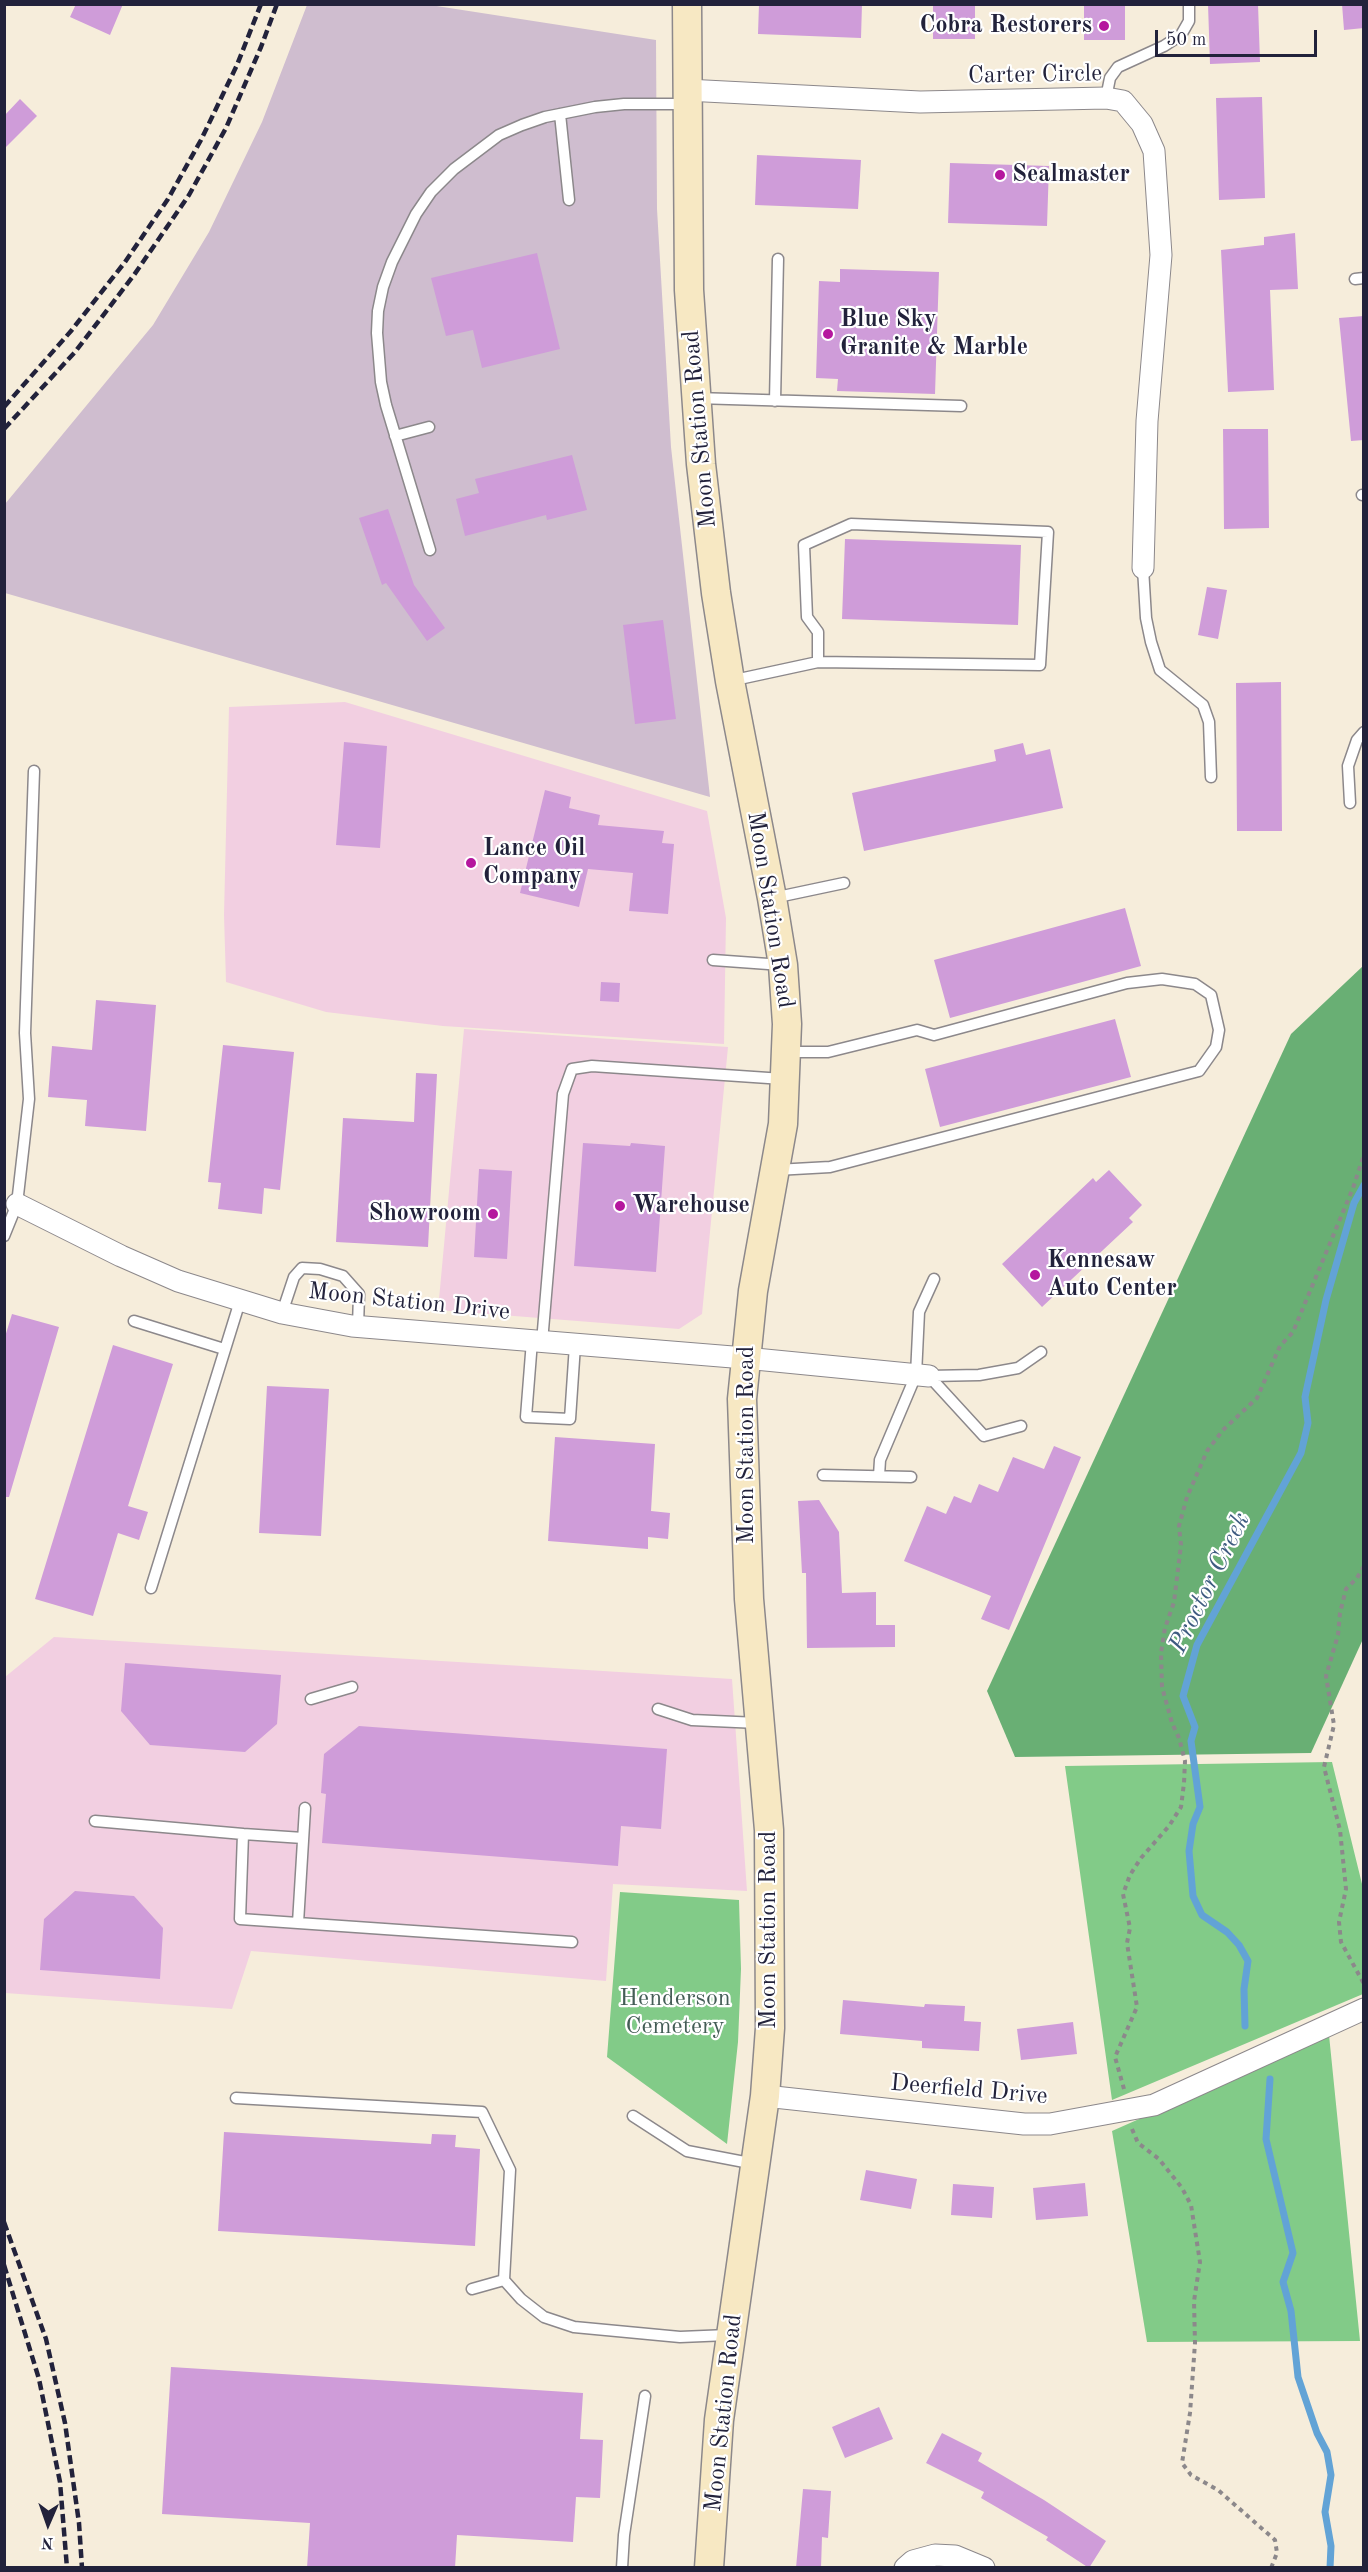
<!DOCTYPE html>
<style>
body{margin:0}
#map{position:relative;width:1368px;height:2572px;overflow:hidden;background:#f6eddb;font-family:"Old Standard TT",serif}
canvas{display:block}
.frame{position:absolute;inset:0;border:6px solid #22223b;pointer-events:none}
.north{position:absolute;left:18px;top:2494px;width:60px;height:60px;-webkit-text-stroke:4px #fff;paint-order:stroke;rotate:182deg;font-size:16px;font-weight:700;line-height:24px;text-align:center;color:#22223b}
.north::after{content:'';display:block;margin:auto;width:21px;height:27px;background:#22223b;clip-path:polygon(50% 0,100% 100%,50% 72%,0 100%)}
.scale{position:absolute;left:1155px;top:30px;width:162px;height:27px;box-sizing:border-box;border:3px solid #22223b;border-top:0;padding-left:8px;font-size:18px;line-height:21px;white-space:nowrap;color:#22223b;-webkit-text-stroke:4px #fff;paint-order:stroke}
</style>
<div id="map">
<canvas width="1368" height="2572"></canvas>
<div class="frame"></div>
<div class="north">N</div>
<div class="scale">50 m</div>
</div>
<script>
const g = document.querySelector('canvas').getContext('2d');
g.lineJoin = 'round';
function fillPath(path, color) { g.fillStyle = color; g.fill(path, 'evenodd'); }
const toPath = rows => new Path2D(rows.map(r => 'M' + r).join(''));
function strokePath(path, color, width, dash) { g.strokeStyle = color; g.lineWidth = width; g.lineCap = dash ? 'butt' : 'round'; g.setLineDash(dash || []); g.stroke(path); }
function drawText(font, color, halo, rows, align = 'center') {
  g.font = font + ' "Old Standard TT",serif'; g.lineWidth = 4.5; g.setLineDash([]); g.textBaseline = 'middle'; g.strokeStyle = halo; g.fillStyle = color; for (const [text, x, y, turn = 0] of rows) {
    g.save(); g.translate(x, y); g.rotate((+turn || 0) * Math.PI / 180); g.textAlign = isNaN(turn) ? turn : align; if (halo) g.strokeText(text, 0, 0); g.fillText(text, 0, 0); g.restore();
  }
}
fillPath(toPath([
 [345,702,707,811,726,918,724,1044,443,1026,326,1012,226,982,224,915,229,707],
 [464,1029,728,1047,702,1314,679,1329,438,1310],
 [54,1637,732,1679,747,1891,613,1884,606,1981,251,1951,232,2009,5,1993,5,1677]
]), '#f2cfe1');
fillPath(toPath([
 [307,5,430,5,656,40,657,209,671,447,710,797,5,593,5,504,153,325,209,232,262,122]
]), '#cfbdcf');
fillPath(toPath([
 [1332,1762,1363,1888,1363,1994,1112,2100,1065,1766],
 [620,1892,739,1900,741,1969,738,2042,727,2144,607,2057],
 [1329,2035,1360,2341,1147,2342,1112,2131]
]), '#82cb88');
fillPath(toPath([
 [1363,966,1363,1639,1311,1753,1015,1757,987,1691,1291,1034]
]), '#69af74');
strokePath(toPath([
 [1245,2026,1244,1989,1248,1961,1239,1945,1227,1932,1202,1915,1193,1896,1189,1851,1193,1824,1200,1807,1191,1741,1195,1727,1183,1696,1197,1645,1301,1453,1308,1423,1305,1397,1326,1300,1354,1203,1364,1185],
 [1270,2079,1266,2139,1293,2253,1283,2282,1291,2311,1298,2377,1317,2433,1327,2452,1331,2475,1325,2512,1331,2546,1330,2568]
]), '#62a3d6', 7);
fillPath(toPath([
 [76,4,123,4,110,35,70,17],
 [759,4,862,4,861,38,758,34],
 [933,4,975,4,975,39,933,39],
 [1084,4,1125,4,1125,40,1084,40],
 [1208,4,1258,4,1260,62,1210,64],
 [1342,4,1364,4,1364,28,1344,30],
 [1262,97,1265,198,1219,200,1216,98],
 [20,99,37,116,4,149,4,116],
 [757,155,861,160,858,209,755,205],
 [950,163,1049,166,1047,226,948,223],
 [1295,233,1298,289,1270,290,1274,390,1228,392,1221,250,1264,245,1264,237],
 [537,253,560,349,482,368,473,330,446,336,431,278],
 [840,269,939,272,935,394,837,391,838,379,816,378,819,281,840,282],
 [1364,316,1364,440,1351,441,1339,318],
 [1223,429,1268,429,1269,528,1224,529],
 [572,455,587,510,547,520,546,515,465,536,456,499,479,493,475,479],
 [388,509,414,585,445,628,427,641,386,583,382,585,359,518],
 [845,539,1021,545,1018,625,842,619],
 [1207,587,1227,590,1218,639,1198,635],
 [663,620,676,719,635,724,623,625],
 [1281,682,1282,831,1237,831,1236,683],
 [344,742,387,746,380,848,336,845],
 [1023,743,1026,755,1050,749,1063,808,864,851,852,793,996,761,994,750],
 [545,790,571,797,569,808,600,815,598,825,664,831,662,843,674,844,668,914,629,911,633,873,588,869,579,907,520,893],
 [1125,908,1141,966,950,1018,934,960],
 [601,982,620,983,619,1002,600,1001],
 [96,1000,156,1005,146,1131,85,1126,87,1100,48,1097,52,1046,92,1050],
 [1115,1019,1131,1077,940,1127,925,1069],
 [223,1045,294,1052,280,1190,264,1188,262,1214,218,1209,221,1183,208,1182],
 [416,1073,437,1074,428,1247,336,1242,343,1118,414,1122],
 [583,1143,630,1146,631,1143,665,1146,656,1272,574,1266],
 [479,1169,512,1171,507,1259,474,1257],
 [1109,1170,1142,1205,1129,1218,1133,1222,1042,1307,1002,1264,1093,1178,1096,1182],
 [12,1314,59,1327,9,1497,4,1497,4,1340],
 [113,1345,173,1364,128,1506,148,1512,139,1540,118,1533,93,1616,35,1599],
 [267,1386,329,1389,321,1536,259,1533],
 [555,1437,655,1444,651,1511,670,1513,668,1539,648,1537,648,1549,548,1541],
 [1054,1446,1081,1457,1009,1630,981,1619,991,1596,904,1561,927,1506,946,1514,954,1496,971,1503,979,1484,998,1492,1013,1457,1044,1469],
 [819,1500,839,1532,842,1593,876,1592,876,1625,895,1625,895,1647,807,1648,806,1573,802,1573,798,1501],
 [125,1663,281,1675,277,1724,245,1752,150,1745,121,1711],
 [359,1726,667,1749,661,1829,621,1826,618,1866,322,1843,326,1794,321,1793,324,1754],
 [75,1891,134,1896,163,1928,160,1979,40,1970,44,1919],
 [843,2000,924,2007,925,2004,965,2006,964,2021,981,2022,979,2051,922,2048,922,2041,840,2034],
 [1073,2022,1077,2054,1021,2060,1017,2029],
 [224,2132,431,2144,432,2134,456,2135,455,2147,480,2149,475,2246,218,2231],
 [866,2170,917,2179,911,2209,860,2200],
 [1085,2183,1088,2216,1036,2220,1033,2188],
 [953,2184,994,2187,992,2218,951,2215],
 [171,2367,583,2393,580,2439,603,2440,600,2498,576,2497,573,2542,457,2535,455,2568,307,2568,310,2523,162,2514],
 [879,2407,893,2439,845,2458,832,2427],
 [942,2433,982,2453,978,2461,1044,2500,1106,2541,1089,2568,1046,2540,1048,2537,981,2498,984,2492,926,2463],
 [803,2489,831,2491,828,2538,822,2537,821,2568,796,2568]
]), '#cf9cd9');
const lane = toPath([
 [1106,98,1110,78,1118,67,1164,46,1181,35,1189,21,1189,4],
 [560,114,569,200],
 [1355,279,1364,278],
 [696,398,961,406],
 [775,401,778,259],
 [395,436,429,427],
 [1362,495,1364,495],
 [430,550,386,405,381,382,377,333,378,311,383,287,392,262,416,214,431,192,454,169,499,135,522,125,545,117,595,107,624,104,686,104],
 [1143,568,1146,618,1151,642,1160,670,1203,705,1209,722,1211,777],
 [730,681,818,662,1040,665,1048,532,851,524,804,545,807,617,818,632,818,662],
 [1350,803,1348,766,1357,740,1364,732],
 [773,898,844,883],
 [713,960,782,965],
 [776,1170,830,1167,1199,1071,1216,1047,1219,1030,1211,995,1195,984,1162,979,1127,983,934,1035,917,1030,828,1052,788,1052],
 [4,1236,17,1204,29,1099,25,1033,34,771],
 [282,1313,294,1277,302,1268,320,1269,343,1276,359,1294,358,1327],
 [134,1321,224,1349],
 [532,1341,526,1417,570,1419,575,1345],
 [542,1342,563,1094,572,1069,592,1066,783,1079],
 [929,1376,984,1436,1021,1426],
 [929,1376,979,1375,1018,1368,1041,1352],
 [823,1475,911,1477],
 [879,1476,880,1460,916,1375,919,1312,934,1279],
 [151,1588,240,1301],
 [311,1699,352,1687],
 [658,1709,692,1720,758,1723],
 [305,1808,298,1923,572,1942],
 [95,1821,243,1834],
 [298,1923,240,1919,243,1834,303,1838],
 [236,2098,482,2112,510,2170,504,2280,521,2299,544,2317,574,2327,680,2337,728,2335],
 [633,2116,687,2151,755,2164],
 [472,2289,504,2280],
 [622,2568,624,2535,645,2396]
]);
const street = toPath([
 [686,90,920,102,1106,98,1123,101,1142,124,1154,151,1161,255,1147,421,1143,568],
 [17,1204,121,1256,178,1281,282,1313,352,1326,745,1358,929,1376],
 [765,2096,1024,2124,1050,2124,1154,2105,1364,2009],
 [905,2568,913,2561,935,2555,955,2556,984,2568]
]);
const secondary = toPath([
 [687,4,689,290,701,464,716,593,730,681,772,898,783,965,787,1024,783,1124,753,1291,742,1399,749,1599,769,1830,770,2028,765,2096,719,2420,709,2568]
]);
strokePath(lane, '#8c888b', 13);
strokePath(street, '#8c888b', 23);
strokePath(secondary, '#8c888b', 31);
strokePath(toPath([
 [1364,1566,1357,1578,1346,1589,1340,1613,1338,1635,1326,1676,1334,1725,1324,1767,1340,1830,1346,1889,1339,1922,1341,1942,1364,1984],
 [1124,2089,1115,2057,1137,2007,1127,1943,1130,1928,1123,1894,1130,1875,1141,1858,1169,1826,1181,1807,1184,1783,1185,1761,1179,1738,1172,1723,1162,1687,1161,1653,1165,1628,1174,1602,1181,1545,1179,1526,1187,1497,1207,1451,1223,1430,1257,1398,1280,1346,1293,1332,1353,1188,1364,1155],
 [1132,2129,1138,2143,1159,2159,1182,2188,1191,2205,1200,2262,1194,2301,1195,2343,1190,2413,1182,2463,1191,2475,1218,2490,1275,2540,1277,2553,1271,2568]
]), '#8c888b', 4, [4.5, 4.5]);
strokePath(lane, '#fff', 10);
strokePath(street, '#fff', 21);
strokePath(secondary, '#f7e8c3', 28);
strokePath(toPath([
 [4,407,71,331,125,262,168,199,201,140,237,65,261,4],
 [4,429,75,352,134,275,189,195,226,128,261,47,277,4],
 [4,2222,46,2339,65,2423,79,2523,82,2568],
 [4,2265,39,2379,60,2482,67,2568]
]), '#22223b', 4.5, [9, 4.5]);
for (const [x, y, r, color] of [
 [1104,26,6,"#b5179e"],
 [1000,175,6,"#b5179e"],
 [828,334,6,"#b5179e"],
 [471,863,6,"#b5179e"],
 [620,1206,6,"#b5179e"],
 [493,1214,6,"#b5179e"],
 [1035,1275,6,"#b5179e"]
]) { const dot = new Path2D(); dot.arc(x, y, r, 0, 2 * Math.PI); g.fillStyle = color; g.fill(dot); strokePath(dot, '#fff', 2); }
drawText('bold 24px', '#22223b', '#fff', [
 ["Cobra Restorers",1092,26,"right"],
 ["Sealmaster",1012,175],
 ["Blue Sky",840,320],
 ["Granite & Marble",840,348],
 ["Lance Oil",483,849],
 ["Company",483,877],
 ["Warehouse",632,1206],
 ["Showroom",481,1214,"right"],
 ["Kennesaw",1047,1261],
 ["Auto Center",1047,1289]
], 'left');
drawText('24px', '#22223b', '#fff', [
 ["Carter Circle",1035,75,-1],
 ["Moon Station Road",700,429,-95],
 ["Moon Station Road",770,910,81],
 ["Moon Station Drive",409,1302,6],
 ["Moon Station Road",747,1445,-90],
 ["Moon Station Road",769,1930,-90],
 ["Deerfield Drive",969,2090,5],
 ["Moon Station Road",724,2413,-84]
]);
drawText('24px', '#445d56', '#fff', [
 ["Henderson",675,1999],
 ["Cemetery",675,2027]
]);
drawText('italic 26px', '#3f5c81', '#fff', [
 ["Proctor Creek",1210,1583,-64]
]);
</script>
